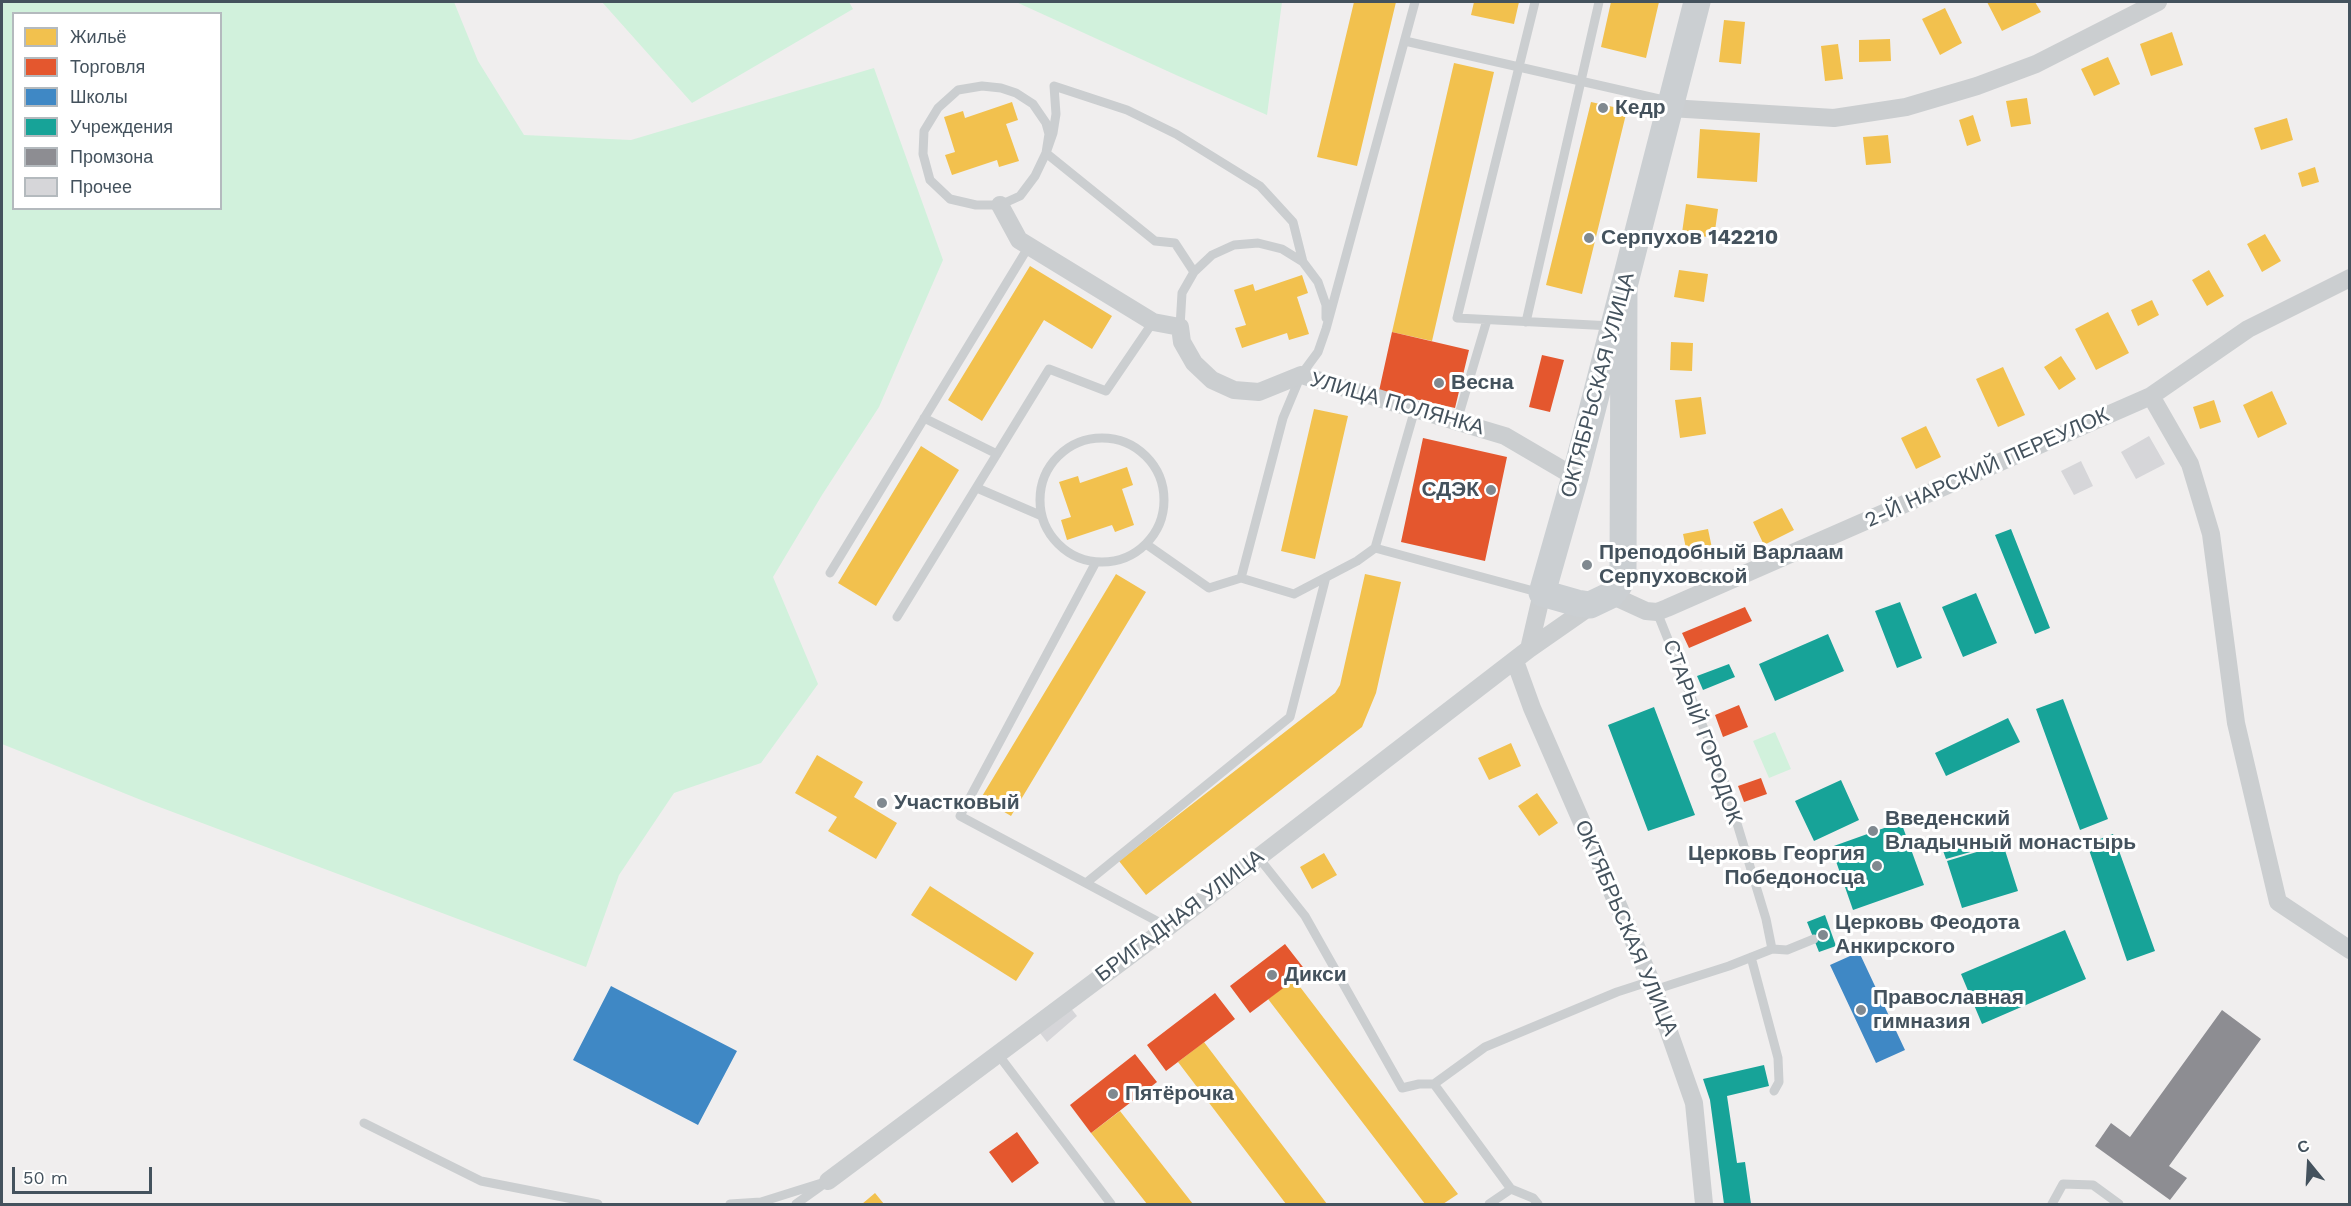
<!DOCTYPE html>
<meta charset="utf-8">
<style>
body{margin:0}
#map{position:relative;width:2351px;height:1206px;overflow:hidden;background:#f0eeee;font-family:"Work Sans",sans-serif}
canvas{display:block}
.frame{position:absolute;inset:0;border:3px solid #44525d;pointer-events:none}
.legend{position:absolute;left:12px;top:12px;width:210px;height:198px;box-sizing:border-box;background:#fff;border:2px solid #b4babe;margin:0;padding:8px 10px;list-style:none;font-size:18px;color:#44525d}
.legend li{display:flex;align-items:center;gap:12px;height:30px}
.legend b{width:30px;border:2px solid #b4babe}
.north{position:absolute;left:2279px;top:1134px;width:60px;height:60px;-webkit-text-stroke:4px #fff;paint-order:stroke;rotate:342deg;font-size:16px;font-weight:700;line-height:24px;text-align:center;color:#44525d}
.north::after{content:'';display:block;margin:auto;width:21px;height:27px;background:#44525d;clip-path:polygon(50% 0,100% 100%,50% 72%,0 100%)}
.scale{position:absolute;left:12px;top:1167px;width:140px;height:27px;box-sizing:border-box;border:3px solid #44525d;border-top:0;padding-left:8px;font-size:18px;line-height:21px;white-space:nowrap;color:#44525d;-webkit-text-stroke:4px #fff;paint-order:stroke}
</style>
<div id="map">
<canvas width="2351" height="1206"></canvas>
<div class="frame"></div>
<ul class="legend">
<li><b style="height:16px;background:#f2c14e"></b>Жильё</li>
<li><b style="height:16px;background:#e4572e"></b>Торговля</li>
<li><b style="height:16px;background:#3f88c5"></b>Школы</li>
<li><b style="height:16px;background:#17a398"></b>Учреждения</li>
<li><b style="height:16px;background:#8d8d92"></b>Промзона</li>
<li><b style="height:16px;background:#d6d6d9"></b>Прочее</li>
</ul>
<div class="north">С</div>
<div class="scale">50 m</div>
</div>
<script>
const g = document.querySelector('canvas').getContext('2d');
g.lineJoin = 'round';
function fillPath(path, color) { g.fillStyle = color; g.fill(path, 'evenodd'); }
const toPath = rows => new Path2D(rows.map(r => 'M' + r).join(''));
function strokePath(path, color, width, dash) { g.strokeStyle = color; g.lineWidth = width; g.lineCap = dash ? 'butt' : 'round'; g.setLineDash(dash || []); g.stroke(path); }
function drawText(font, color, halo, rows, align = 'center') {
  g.font = font + ' "Work Sans",sans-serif'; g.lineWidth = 6; g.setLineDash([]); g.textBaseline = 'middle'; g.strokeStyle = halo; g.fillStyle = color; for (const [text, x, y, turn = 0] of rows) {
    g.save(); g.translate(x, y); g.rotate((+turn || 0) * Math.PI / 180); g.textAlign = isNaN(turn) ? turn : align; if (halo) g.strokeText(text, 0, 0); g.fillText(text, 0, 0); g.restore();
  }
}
fillPath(toPath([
 [2,2,454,2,478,61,524,135,631,140,874,68,943,260,879,407,822,495,773,577,818,684,761,763,674,793,619,875,586,967,146,802,2,744],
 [14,14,220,14,220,208,14,208],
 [602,2,849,2,853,9,692,103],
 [1016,2,1282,2,1267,115,1176,75],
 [1775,732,1791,769,1769,778,1753,741]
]), '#d1f1dc');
fillPath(toPath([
 [1354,2,1396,2,1357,166,1317,157],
 [1474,2,1519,2,1514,24,1471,15],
 [1611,2,1659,2,1646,58,1601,47],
 [1987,2,2035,2,2041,12,2002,31],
 [1945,8,1962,43,1940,55,1922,19],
 [1724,20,1745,22,1741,64,1719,62],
 [2172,32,2183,65,2151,76,2140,44],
 [1890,39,1891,61,1859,62,1859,40],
 [1838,44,1843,79,1825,81,1821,46],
 [2108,57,2120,84,2094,96,2081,69],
 [1454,63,1494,72,1432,341,1392,332],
 [2027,98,2031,124,2011,127,2006,101],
 [1012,102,1018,120,1006,124,1019,161,999,167,997,160,952,175,945,155,955,152,944,117,963,111,965,118],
 [1591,102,1627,110,1582,294,1546,285],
 [1973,115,1981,141,1967,146,1959,120],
 [2287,118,2293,140,2261,150,2254,128],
 [1700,129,1760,133,1757,182,1697,178],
 [1888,135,1891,163,1866,165,1863,137],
 [2315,167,2319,182,2302,187,2298,173],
 [1686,204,1718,209,1714,238,1682,233],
 [2265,234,2281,261,2262,272,2247,244],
 [1030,266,1112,316,1092,349,1044,320,982,421,948,400],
 [1679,270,1708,274,1704,302,1674,297],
 [2209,270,2224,296,2207,306,2192,280],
 [1302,275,1308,293,1297,297,1309,334,1289,340,1287,333,1242,348,1235,328,1246,325,1234,290,1253,284,1255,291],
 [2152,300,2159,315,2138,326,2131,310],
 [2108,312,2129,353,2096,370,2075,329],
 [1671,342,1693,343,1692,371,1670,370],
 [2061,356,2076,379,2059,390,2044,367],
 [2003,367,2025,415,1998,427,1976,379],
 [2272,391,2287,424,2258,438,2243,405],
 [1701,397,1706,434,1680,438,1675,400],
 [2214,400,2221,422,2200,429,2193,407],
 [1314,409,1348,416,1315,559,1281,551],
 [1926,426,1941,457,1916,469,1901,438],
 [921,446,959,470,876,606,838,583],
 [1127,467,1133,485,1122,489,1134,525,1115,532,1112,525,1067,540,1061,520,1071,517,1059,482,1078,476,1080,483],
 [1782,508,1794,530,1764,545,1753,522],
 [1708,529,1713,553,1688,558,1683,534],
 [1116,574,1146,592,1011,816,981,798],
 [1365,574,1401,582,1376,693,1362,727,1146,895,1119,861,1335,693,1340,685],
 [1511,743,1521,766,1489,780,1478,758],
 [817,755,863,782,854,797,897,823,876,859,828,831,837,817,795,793],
 [1537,793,1558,823,1539,836,1518,806],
 [1324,853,1337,875,1312,889,1300,867],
 [930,886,1034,953,1016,981,911,915],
 [1294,979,1458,1194,1443,1204,1425,1204,1268,999],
 [1204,1042,1327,1204,1286,1204,1178,1062],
 [1120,1111,1193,1204,1147,1204,1091,1133],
 [875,1193,884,1204,862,1204]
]), '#f2c14e');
fillPath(toPath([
 [1392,332,1469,350,1455,408,1379,391],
 [1542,355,1564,360,1550,412,1529,407],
 [1423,438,1507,457,1485,561,1401,542],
 [1745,607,1752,621,1689,648,1682,633],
 [1739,705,1748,727,1723,737,1715,715],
 [1761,778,1767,794,1744,802,1738,786],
 [1285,944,1306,971,1250,1013,1230,986],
 [1215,993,1235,1019,1166,1071,1147,1045],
 [1135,1054,1157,1082,1091,1133,1070,1105],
 [1017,1132,1039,1163,1012,1183,989,1152]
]), '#e4572e');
fillPath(toPath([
 [1859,952,1905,1050,1876,1063,1830,965],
 [611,986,737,1051,698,1125,573,1060]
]), '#3f88c5');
fillPath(toPath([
 [2011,529,2050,628,2035,634,1995,535],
 [1976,593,1997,643,1963,657,1942,607],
 [1900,602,1922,658,1897,668,1875,611],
 [1828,634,1844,671,1775,701,1759,664],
 [1729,664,1735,677,1703,690,1697,676],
 [2063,699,2108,819,2080,830,2036,709],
 [1654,707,1695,815,1648,831,1608,725],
 [2008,718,2020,742,1946,776,1935,753],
 [1841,780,1859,820,1814,841,1795,801],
 [1901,822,1924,885,1853,910,1831,847],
 [2113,834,2155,951,2127,961,2087,844],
 [1969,836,1974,851,1946,859,1941,845],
 [2003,844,2018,891,1962,908,1947,861],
 [1825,915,1836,946,1819,952,1807,922],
 [2065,930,2086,979,1982,1024,1961,974],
 [1764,1065,1769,1086,1727,1096,1737,1163,1745,1162,1751,1204,1724,1204,1710,1100,1703,1079]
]), '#17a398');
fillPath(toPath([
 [2222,1010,2261,1039,2169,1166,2187,1178,2170,1200,2095,1146,2111,1123,2130,1137]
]), '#8d8d92');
fillPath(toPath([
 [2149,436,2165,464,2136,479,2121,452],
 [2081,461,2093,486,2074,495,2061,471],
 [1070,1007,1077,1016,1047,1042,1040,1033]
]), '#d6d6d9');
strokePath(toPath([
 [1535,2,1457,318,1612,326],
 [1405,41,1668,101],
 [982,86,1001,88,1016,93,1033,104,1046,123,1049,134,1046,153,1035,176,1020,196,1000,205,976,205,950,199,930,180,923,154,924,131,938,108,958,90,982,86],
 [1194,272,1175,243,1155,241,1046,153,1053,133,1056,114,1054,86,1127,110,1176,134,1260,186,1293,222,1303,262],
 [1526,322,1599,2],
 [1180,327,1182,293,1194,272,1212,255,1234,245,1258,243,1282,249,1303,262,1318,282,1326,305,1326,318],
 [924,418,997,454],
 [1457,421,1487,320],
 '1040 500a62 62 0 1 1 124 0a62 62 0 1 1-124 0Z',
 [977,488,1042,516],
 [1146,544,1209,588,1241,578,1283,418,1301,375,1318,352,1326,329,1415,2],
 [1375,548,1541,593],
 [1096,562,960,816,1168,927],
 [830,573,1029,246],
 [1241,578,1294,594,1357,561,1375,548,1415,409],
 [1657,612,1722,774,1766,919,1772,949,1787,950,1814,939],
 [897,617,1049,369,1106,391,1153,322],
 [1258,857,1305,916,1402,1088,1419,1084,1434,1084,1511,1189,1489,1204],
 [1086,883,1290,717,1326,577],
 [1751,957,1778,1058,1779,1082,1774,1091],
 [1654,990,1729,966,1772,949],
 [997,1053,1111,1204],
 [1434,1084,1485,1047,1617,992,1651,981],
 [364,1123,481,1181,598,1204],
 [1511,1189,1533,1198,1538,1204],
 [730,1204,761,1202,828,1181],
 [796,1204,821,1186],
 [2052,1204,2063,1184,2093,1185,2119,1204]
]), '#cbced0', 9);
strokePath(toPath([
 [1670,108,1834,118,1906,107,1977,86,2036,64,2158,2],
 [1000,205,1019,240,1153,322,1180,327,1182,342,1194,363,1212,380,1234,390,1259,392,1301,375,1505,436,1575,477],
 [2151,396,2190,464,2211,534,2236,723,2278,902,2350,950],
 [1611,595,1646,611,1657,612,1667,608,2151,396,2248,329,2350,278],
 [1529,649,1542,593],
 [1515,661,1532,708,1651,981,1681,1066,1694,1103,1704,1204],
 [828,1181,1168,927,1529,649,1595,603]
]), '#cbced0', 18);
strokePath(toPath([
 [1624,287,1623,572,1619,585,1611,595,1590,605,1577,603,1542,593,1575,477,1697,2]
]), '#cbcfd2', 27);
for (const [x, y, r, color] of [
 [1603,108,6,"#808990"],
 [1589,238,6,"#808990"],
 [1439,383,6,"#808990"],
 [1491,490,6,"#808990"],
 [1587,565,6,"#808990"],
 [882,803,6,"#808990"],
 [1873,831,6,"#808990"],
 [1877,866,6,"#808990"],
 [1823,935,6,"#808990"],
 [1272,975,6,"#808990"],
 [1861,1010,6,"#808990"],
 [1113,1094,6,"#808990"]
]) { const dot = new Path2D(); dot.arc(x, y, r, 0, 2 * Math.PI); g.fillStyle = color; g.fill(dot); strokePath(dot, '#fff', 2); }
drawText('bold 21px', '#44525d', '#fff', [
 ["Кедр",1615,108],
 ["Серпухов 142210",1601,238],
 ["Весна",1451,383],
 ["СДЭК",1479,490,"right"],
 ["Преподобный Варлаам",1599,553],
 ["Серпуховской",1599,577],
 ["Участковый",894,803],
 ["Введенский",1885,819],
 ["Владычный монастырь",1885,843],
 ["Церковь Георгия",1865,854,"right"],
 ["Победоносца",1865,878,"right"],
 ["Церковь Феодота",1835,923],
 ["Анкирского",1835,947],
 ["Дикси",1284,975],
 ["Православная",1873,998],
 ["гимназия",1873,1022],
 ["Пятёрочка",1125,1094]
], 'left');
drawText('21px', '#44525d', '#fff', [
 ["ОКТЯБРЬСКАЯ УЛИЦА",1598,385,-75],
 ["УЛИЦА ПОЛЯНКА",1397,404,16],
 ["2-Й НАРСКИЙ ПЕРЕУЛОК",1987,468,-24],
 ["СТАРЫЙ ГОРОДОК",1702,732,70],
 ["БРИГАДНАЯ УЛИЦА",1180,916,-37],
 ["ОКТЯБРЬСКАЯ УЛИЦА",1626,928,67]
]);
</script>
